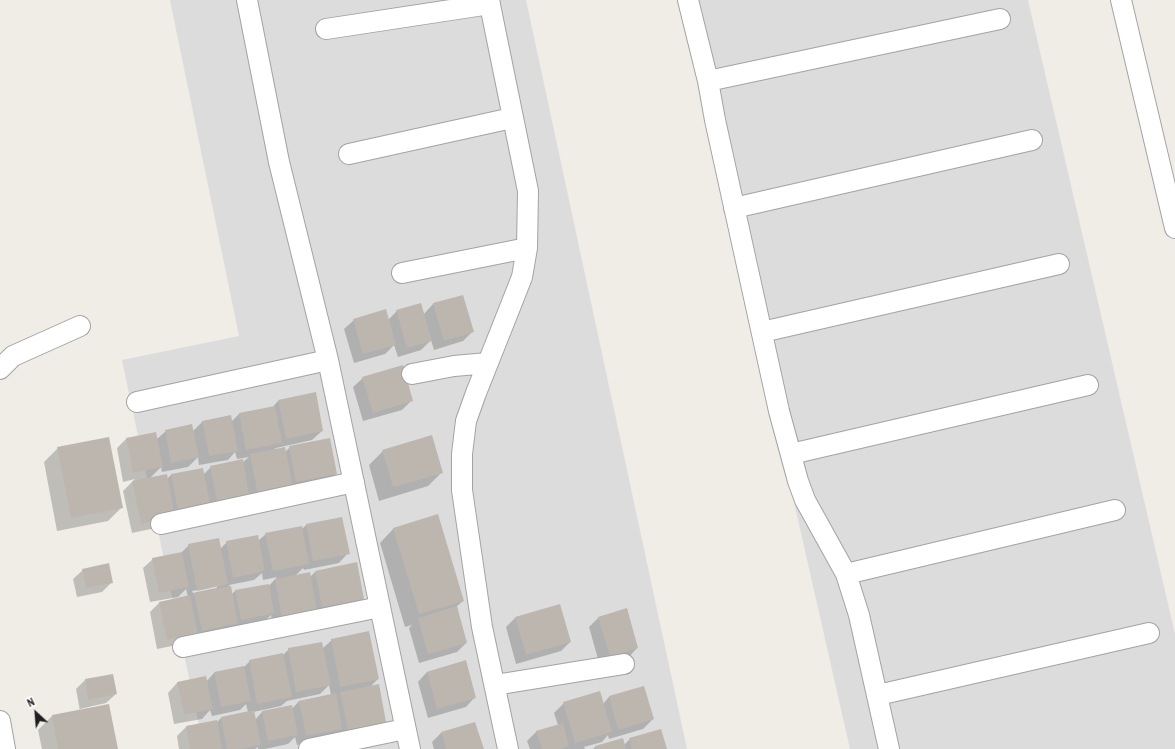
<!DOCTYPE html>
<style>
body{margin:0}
#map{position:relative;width:1175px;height:749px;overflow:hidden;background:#efede6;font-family:"Archivo Narrow",sans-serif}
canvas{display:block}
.north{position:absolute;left:16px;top:693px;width:40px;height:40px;-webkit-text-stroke:3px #fff;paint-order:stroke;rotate:334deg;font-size:11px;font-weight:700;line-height:16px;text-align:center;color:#1f1f1f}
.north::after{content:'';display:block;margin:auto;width:14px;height:18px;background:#1f1f1f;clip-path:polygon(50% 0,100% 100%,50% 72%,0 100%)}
</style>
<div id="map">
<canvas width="1175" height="749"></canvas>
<div class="north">N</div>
</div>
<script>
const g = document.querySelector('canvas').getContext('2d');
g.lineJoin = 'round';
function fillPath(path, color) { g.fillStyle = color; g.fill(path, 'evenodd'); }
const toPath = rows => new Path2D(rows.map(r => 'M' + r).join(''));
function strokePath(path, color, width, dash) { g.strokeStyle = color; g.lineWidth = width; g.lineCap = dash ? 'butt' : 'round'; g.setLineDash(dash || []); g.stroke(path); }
fillPath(toPath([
 [170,0,526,0,687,749,204,749,122,360,239,336],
 [680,0,1028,0,1175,634,1175,749,850,749]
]), '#dddcdc');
fillPath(toPath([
 [433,304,473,331,463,341,434,350,431,340,421,350,398,357,394,345,385,354,354,363,344,329,354,320,388,320,397,311,423,315],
 [363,378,412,400,402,410,363,421,353,387],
 [278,401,322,431,312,440,276,448,273,450,285,452,290,447,336,474,326,483,165,526,132,533,123,491,135,479,123,482,117,448,126,439,157,439,166,431,193,431,202,422,230,416,231,422,239,414,272,408],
 [235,452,237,459,249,457,242,463,211,467,204,474,171,475,167,479,150,478,161,467,162,472,188,467,198,457,199,465,228,460],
 [58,448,122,507,108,521,57,531,44,462],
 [383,451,442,472,428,486,379,501,369,465],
 [306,525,348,553,339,563,304,570,303,568,296,575,310,577,315,572,363,599,353,608,273,627,271,615,264,622,187,643,157,649,150,612,160,602,188,597,186,589,178,597,150,602,143,568,153,559,181,553,189,545,220,549,227,542,258,541,266,534,301,530],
 [262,573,263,580,277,577,268,587,268,585,235,591,231,595,229,585,254,580],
 [217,586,217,588,193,593,192,591],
 [394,528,463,601,456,607,466,643,457,652,419,663,409,628,412,625,405,627,380,543],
 [83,570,112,582,102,592,77,597,73,579],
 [559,605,570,642,561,651,516,664,506,627,515,618],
 [598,618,637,648,628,658,600,666,589,627],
 [332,640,378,679,370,687,385,722,376,731,338,739,337,732,332,738,297,745,295,737,288,744,265,749,258,749,258,747,255,749,179,749,177,736,186,727,216,723,221,718,248,712,246,704,240,710,212,716,210,710,202,719,174,724,168,693,177,683,206,682,214,673,243,668,250,661,283,655,289,649,323,648],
 [329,685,331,695,299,701,292,709,291,706,262,712,255,720,253,712,281,706,287,701,320,694],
 [465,661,475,697,466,707,428,718,418,682,427,672],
 [112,675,116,694,106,703,80,709,80,711,117,749,42,749,38,730,52,716,80,711,76,689,85,680],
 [643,687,653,719,643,729,609,739,608,735,602,742,584,747,585,749,530,749,527,741,537,731,558,725,554,713,564,703,603,704,609,697],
 [475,723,482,749,434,749,432,742,441,733],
 [630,739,666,749,593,749,595,747,624,745]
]), '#0003');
fillPath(toPath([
 [463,295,474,332,444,341,433,303],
 [421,303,432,341,407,348,396,310],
 [386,309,396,345,363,354,353,319],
 [403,365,413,401,373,413,362,377],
 [316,392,323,431,286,439,278,400],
 [275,406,282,443,246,450,239,413],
 [231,415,238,451,209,456,202,421],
 [192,424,199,457,171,463,165,430],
 [156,432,163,467,133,473,126,438],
 [432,435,443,473,393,487,382,450],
 [109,437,123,508,71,518,57,447],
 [330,438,337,474,296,482,289,446],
 [285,447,293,488,258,495,250,454],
 [243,459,249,495,217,501,210,466],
 [203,468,211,509,179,515,171,474],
 [167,474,175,517,141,524,132,481],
 [438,514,464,601,419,614,393,528],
 [342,517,350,554,313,561,306,524],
 [302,526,309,564,273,571,265,533],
 [258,535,265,571,233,578,226,541],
 [219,538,228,584,197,591,188,544],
 [182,552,189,587,159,593,152,558],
 [357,562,364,599,322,607,315,571],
 [109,563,113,583,86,588,82,569],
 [310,572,317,611,282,618,275,579],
 [269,584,274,613,241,620,235,590],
 [231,586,238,623,202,631,194,593],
 [190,595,198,634,167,640,159,602],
 [560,604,571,642,526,655,515,617],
 [457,606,467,643,428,654,418,618],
 [627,608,638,648,610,657,598,617],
 [369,631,379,679,340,687,331,639],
 [322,642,331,685,296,692,288,648],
 [283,653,292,697,257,704,249,660],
 [466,660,476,698,437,709,427,672],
 [244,666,251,701,221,707,214,672],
 [113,674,117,694,88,700,85,679],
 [206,676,213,709,184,715,177,682],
 [379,684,386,722,348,730,340,692],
 [644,686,654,719,618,730,609,696],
 [600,691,612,732,575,743,563,702],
 [336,693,342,729,306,736,299,701],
 [109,704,118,749,58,749,52,715],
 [292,705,298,735,268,741,262,711],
 [254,710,261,745,241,749,227,749,221,717],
 [217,720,222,749,190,749,186,726],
 [475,722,484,749,446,749,441,732],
 [563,723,569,746,560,749,542,749,536,731],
 [661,729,667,749,632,749,629,738],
 [623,738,626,749,596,749,595,746]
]), '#bcb6af');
const minor = toPath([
 [247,0,279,162,328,360,410,749],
 [489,0,528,191,527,248,522,277,509,310,476,393,466,421,462,454,462,490,482,627,508,749],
 [688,0,708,81,715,120,779,411,798,481,805,500,846,574,859,615,889,749],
 [1121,0,1175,228],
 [326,29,490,4],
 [708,81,1000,19],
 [349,154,512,118],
 [734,208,1032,140],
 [402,273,527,248],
 [762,332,1059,264],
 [0,369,13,356,80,326],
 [412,374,454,366,488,363],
 [137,402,328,360],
 [791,454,1088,385],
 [161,524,354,482],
 [846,574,1115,510],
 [183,647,380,607],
 [495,685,624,664],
 [878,695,1149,633],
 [0,721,5,749],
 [309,749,405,729]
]);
strokePath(minor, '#a3a3a3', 22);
strokePath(minor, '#fff', 20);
</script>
